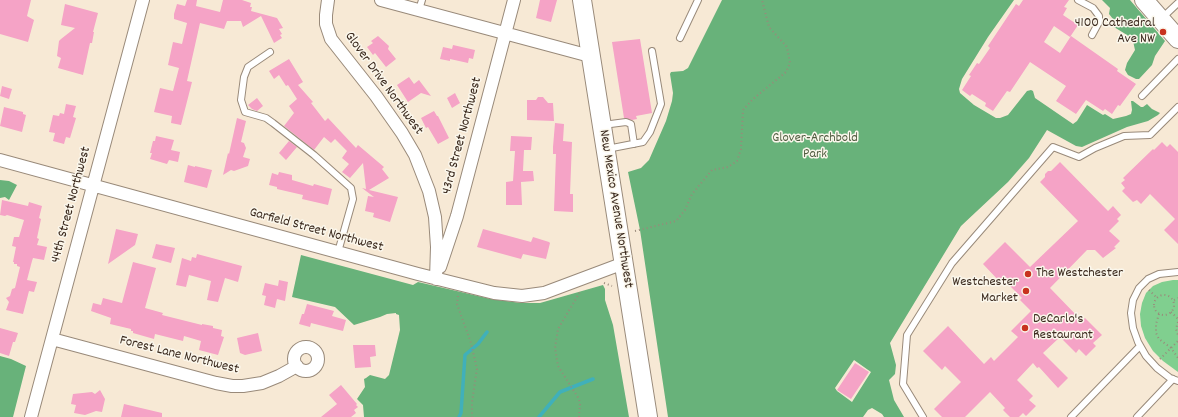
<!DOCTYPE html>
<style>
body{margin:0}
canvas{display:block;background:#f7e9d5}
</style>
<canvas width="1178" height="417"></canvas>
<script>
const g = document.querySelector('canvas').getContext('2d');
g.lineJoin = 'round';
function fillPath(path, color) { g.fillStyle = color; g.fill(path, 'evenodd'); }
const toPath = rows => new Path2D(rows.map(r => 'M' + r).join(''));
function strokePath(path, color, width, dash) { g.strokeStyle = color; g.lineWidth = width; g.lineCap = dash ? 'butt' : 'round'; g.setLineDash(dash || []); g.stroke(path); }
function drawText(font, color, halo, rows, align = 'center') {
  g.font = font + ' Dekko,sans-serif'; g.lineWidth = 3; g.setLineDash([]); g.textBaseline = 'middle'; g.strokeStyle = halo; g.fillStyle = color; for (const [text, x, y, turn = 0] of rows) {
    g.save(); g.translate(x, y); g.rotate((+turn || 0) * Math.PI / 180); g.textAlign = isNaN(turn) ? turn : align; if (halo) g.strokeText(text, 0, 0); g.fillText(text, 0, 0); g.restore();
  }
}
fillPath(toPath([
 [1173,280,1178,280,1178,372,1163,361,1153,351,1145,338,1141,326,1140,314,1142,303,1146,293,1153,286,1162,282]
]), '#80cf8f');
fillPath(toPath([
 [722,0,1014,0,988,37,962,79,959,89,960,93,974,105,996,118,1000,118,1008,115,1027,91,1031,90,1033,91,1035,98,1073,124,1077,121,1087,105,1103,115,1105,114,1113,119,1126,116,1131,114,1132,110,1131,101,1133,101,1141,107,1143,107,1147,104,1152,109,1160,113,1158,115,1148,121,1127,127,1082,147,1076,146,1047,130,1029,158,1008,182,961,226,890,343,896,365,895,374,889,380,894,400,904,417,884,417,882,414,872,408,868,410,863,417,668,417,640,230,628,172,641,168,649,160,666,121,672,101,673,93,670,74,671,72,683,71,688,68],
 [854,360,871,372,852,402,837,391,835,388],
 [1102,0,1130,0,1165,41,1155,56,1152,65,1139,79,1136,79,1128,75,1125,70,1127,63,1135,50,1133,41,1127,35,1114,27,1113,23,1113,19,1109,14,1110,8],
 [0,180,9,181,17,185,9,200,5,197,0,198],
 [301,255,413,285,418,282,491,299,521,303,540,303,603,285,605,289,605,300,613,325,629,417,364,417,363,405,357,399,365,387,364,379,366,378,370,375,385,379,389,375,400,330,399,315,396,314,396,313,387,314,380,317,354,325,335,307,292,297],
 [0,356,11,359,26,366,13,417,0,417]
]), '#68b27a');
strokePath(toPath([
 [459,417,461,413,465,355,478,344,487,332],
 [539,417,560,392,593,379]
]), '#40b0ba', 3.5);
fillPath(toPath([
 [0,0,31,0,27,16,34,20,28,42,0,34],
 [187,0,197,0,196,6,220,12,223,0,242,0,251,3,250,7,252,7,251,11,277,18,283,28,279,29,282,34,280,35,282,38,274,43,261,16,243,27,241,21,227,21,224,29,200,23,187,81,192,82,181,125,171,123,172,116,154,112,160,88,173,91,179,68,168,65,173,42,182,44,187,23,174,19,174,14,177,4,185,6],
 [540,0,557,0,551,22,536,18],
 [1023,0,1069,0,1064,7,1067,8,1063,15,1078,25,1070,37,1054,26,1044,42,1060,53,1071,36,1118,69,1117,71,1136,84,1120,106,1118,105,1112,114,1105,109,1103,111,1086,100,1076,114,1056,101,1066,86,1030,62,1010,92,1007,91,993,111,985,106,986,103,972,94,970,96,962,90,971,76,969,75,977,63,979,64,990,48,988,46,1016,4,1019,6],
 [65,4,98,13,93,32,94,32,92,43,90,43,83,75,58,68,61,58,57,56,59,41,61,39,75,28,61,25],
 [378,36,389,46,388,49,396,59,386,67,375,53,373,55,367,47,373,43,371,41],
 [640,39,652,113,636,116,637,119,632,120,624,118,612,42],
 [453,45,475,50,473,59,469,58,468,63,450,59,450,61,440,59,443,47,452,49],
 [289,59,303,82,298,85,313,102,311,103,325,121,328,118,356,148,358,145,384,167,382,169,389,178,369,190,398,197,390,222,373,217,374,213,365,211,368,196,374,197,362,188,366,189,363,163,350,178,342,172,349,164,342,158,347,151,335,139,331,143,324,137,314,150,284,126,294,113,289,106,297,99,288,85,286,86,279,75,274,79,269,71],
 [409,77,414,84,419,80,431,96,421,93,408,102,397,85],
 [2,86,12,89,9,99,0,96],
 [455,93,460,103,452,108,447,98],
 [538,97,543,97,548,103,553,103,554,121,527,120,527,100,536,100],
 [257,98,263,106,257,111,252,109,248,105],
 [66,104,76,106,73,117,76,118,70,138,66,137,64,144,53,141,55,133,49,132,53,115,59,116,60,113,64,114],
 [4,107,23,112,23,114,26,115,22,132,0,126],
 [434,111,437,116,438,116,449,138,438,144,428,127,426,128,421,118],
 [237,118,246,121,241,142,244,143,246,148,243,157,250,159,248,166,234,171,231,170,223,175,228,153,229,154],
 [555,123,564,124,563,141,572,142,570,194,573,194,573,212,554,211,556,154,553,154,553,147],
 [156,136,174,140,171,150,180,152,178,162,169,160,167,164,150,159,152,153,150,153,153,141,155,141],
 [511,136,532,137,531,150,524,150,523,171,533,171,534,181,521,182,522,205,506,205,506,182,513,181,515,151,510,151],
 [289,141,297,147,286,160,279,153],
 [1162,142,1167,147,1170,144,1178,152,1178,244,1164,230,1175,219,1150,194,1141,204,1137,200,1133,202,1122,191,1125,188,1121,183,1125,180,1123,178,1153,149,1154,150],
 [1060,162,1108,211,1113,206,1121,215,1117,219,1119,221,1109,231,1120,241,1114,247,1116,248,1103,258,1095,250,1087,250,1050,288,1082,321,1085,318,1102,335,1093,343,1096,346,1086,356,1079,349,1076,353,1060,337,1043,353,1068,378,1058,388,1039,367,1037,368,1033,363,1017,380,1033,396,1029,400,1036,406,1026,416,1023,413,1019,417,1010,417,1003,410,1005,408,990,392,965,417,942,417,934,409,961,382,945,366,942,370,923,351,948,326,984,364,991,357,994,361,1018,337,1011,331,1031,311,1020,300,1022,298,1004,280,1001,283,983,264,1005,242,1030,267,1078,221,1040,182,1045,177,1045,174,1048,171,1051,171],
 [188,165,195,167,195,166,212,170,207,188,184,182],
 [279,172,292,175,292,180,313,186,314,184,332,189,328,205,302,199,303,195,277,189,277,187,269,185,272,173,278,175],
 [2,200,28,206,29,202,42,206,39,218,41,219,37,238,39,239,37,245,47,247,44,260,33,258,32,261,27,280,37,282,34,292,29,291,23,314,6,310,9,302,6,298,10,296,12,289,15,288,20,267,17,266,17,264,14,264,14,262,13,262,16,247,12,246,14,237,19,237,24,220,7,215,5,216,0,215],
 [116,229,138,234,135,245,108,264],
 [483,229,531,242,533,237,549,242,550,243,546,259,523,254,521,259,477,247],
 [156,244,175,248,171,263,152,258],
 [197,254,242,266,238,282,225,278,218,302,207,300,211,281,189,275,186,287,176,285,182,258,191,261,192,257,196,258],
 [133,262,156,268,145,308,163,313,162,315,202,325,202,324,213,326,213,328,222,330,221,336,224,337,218,355,199,350,201,341,184,336,183,341,155,334,154,339,133,333,133,331,131,331,131,329,110,324,111,318,91,311,93,303,101,305,103,298,122,303],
 [279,280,288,282,285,301,277,299,275,308,264,305,266,296,262,295,265,283,278,286],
 [307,304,334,311,332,316,346,320,343,331,311,323,310,327,299,324,302,314,304,314],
 [0,328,18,333,15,342,13,342,9,356,0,353],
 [258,333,262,351,245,355,240,353,237,338],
 [353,345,375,345,376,356,370,357,371,367,355,368],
 [855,363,869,372,851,399,837,390],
 [341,385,357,404,356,405,358,407,354,410,356,413,351,417,321,417,337,404,329,395],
 [100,390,105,399,102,412,96,411,85,415,74,413,76,405,71,404,73,394,92,392,95,394],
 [124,404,162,413,162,417,121,417]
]), '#f5a3c6');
const lane = toPath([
 [1078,0,1093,8,1099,16,1099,22,1092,35],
 [419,10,422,0],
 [1162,18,1178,3],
 [680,38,698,0],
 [270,52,248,67,244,77,241,100,245,112,266,118,273,123,314,155,351,188,353,199,338,252],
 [1142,96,1178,59],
 [603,125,626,122,631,124,634,144],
 [607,149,643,142,650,132,661,104,652,51],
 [1178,272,1159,274,1148,279,1139,288,1133,300,1131,313,1133,328,1138,342,1146,356,1157,368,1170,378,1178,381],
 [923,417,903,384,907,335,952,263,1053,147,1079,157,1095,148,1124,136,1150,135,1178,107],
 [1071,417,1140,346],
 [1137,417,1173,379]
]);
const street = toPath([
 [328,0,326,15,326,24,331,39,376,96,402,133,415,155,429,191,435,217,437,247,436,279],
 [381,0,590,56],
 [0,160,418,274,494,293,522,296,544,293,624,263],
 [440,267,457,216,514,0],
 [52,339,216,383,232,386,243,386,262,383,279,376,297,366],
 '294 359a12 12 0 1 1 24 0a12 12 0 1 1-24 0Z',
 [31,417,143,0]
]);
const secondary = toPath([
 [582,0,648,417],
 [1144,0,1178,39]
]);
strokePath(lane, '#998a7a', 8);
strokePath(street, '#998a7a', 14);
strokePath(secondary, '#998a7a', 20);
strokePath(toPath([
 [635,231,676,221,685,210,692,194,712,170,728,167,737,161,741,149,743,110,753,99,786,72,790,63,787,47,769,27,762,0],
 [604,283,612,286],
 [1149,290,1157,298],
 '1154 305a10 10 0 1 1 20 0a10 10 0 1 1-20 0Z',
 [458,296,457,304,471,343,477,369,472,402,472,417],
 [1174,300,1178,298],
 [1171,312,1178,319],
 [1159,314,1156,324,1156,333,1159,339,1171,348,1178,358],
 [1178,322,1176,329,1178,335],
 [1160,359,1178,341],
 [579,417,580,405,579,399,558,366,555,348,558,329,580,292]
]), '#998a7a', 2, [1, 3]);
strokePath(lane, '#fff', 6);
strokePath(street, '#fff', 12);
strokePath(secondary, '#fff', 18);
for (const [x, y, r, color] of [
 [1163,32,4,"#c8321e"],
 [1028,274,4,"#c8321e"],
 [1026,291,4,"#c8321e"],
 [1025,328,4,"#c8321e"]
]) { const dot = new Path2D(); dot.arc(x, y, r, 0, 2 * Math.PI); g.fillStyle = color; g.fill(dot); strokePath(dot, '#fbf7ec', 1.5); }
drawText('14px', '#3b2a1e', '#fbf7ec', [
 ["4100 Cathedral",1155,24],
 ["Ave NW",1155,40],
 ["The Westchester",1036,274,"left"],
 ["Westchester",1018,283],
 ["Market",1018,299],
 ["DeCarlo's",1033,320,"left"],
 ["Restaurant",1033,336,"left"]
], 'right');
drawText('14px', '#3b2a1e', '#fbf7ec', [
 ["Glover Drive Northwest",383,84,54],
 ["43rd Street Northwest",463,136,-75],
 ["44th Street Northwest",72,205,-75],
 ["New Mexico Avenue Northwest",615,209,81],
 ["Garfield Street Northwest",316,231,15],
 ["Forest Lane Northwest",179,356,14]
]);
drawText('14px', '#505c40', '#fbf7ec', [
 ["Glover-Archbold",815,139],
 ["Park",815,155]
]);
</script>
